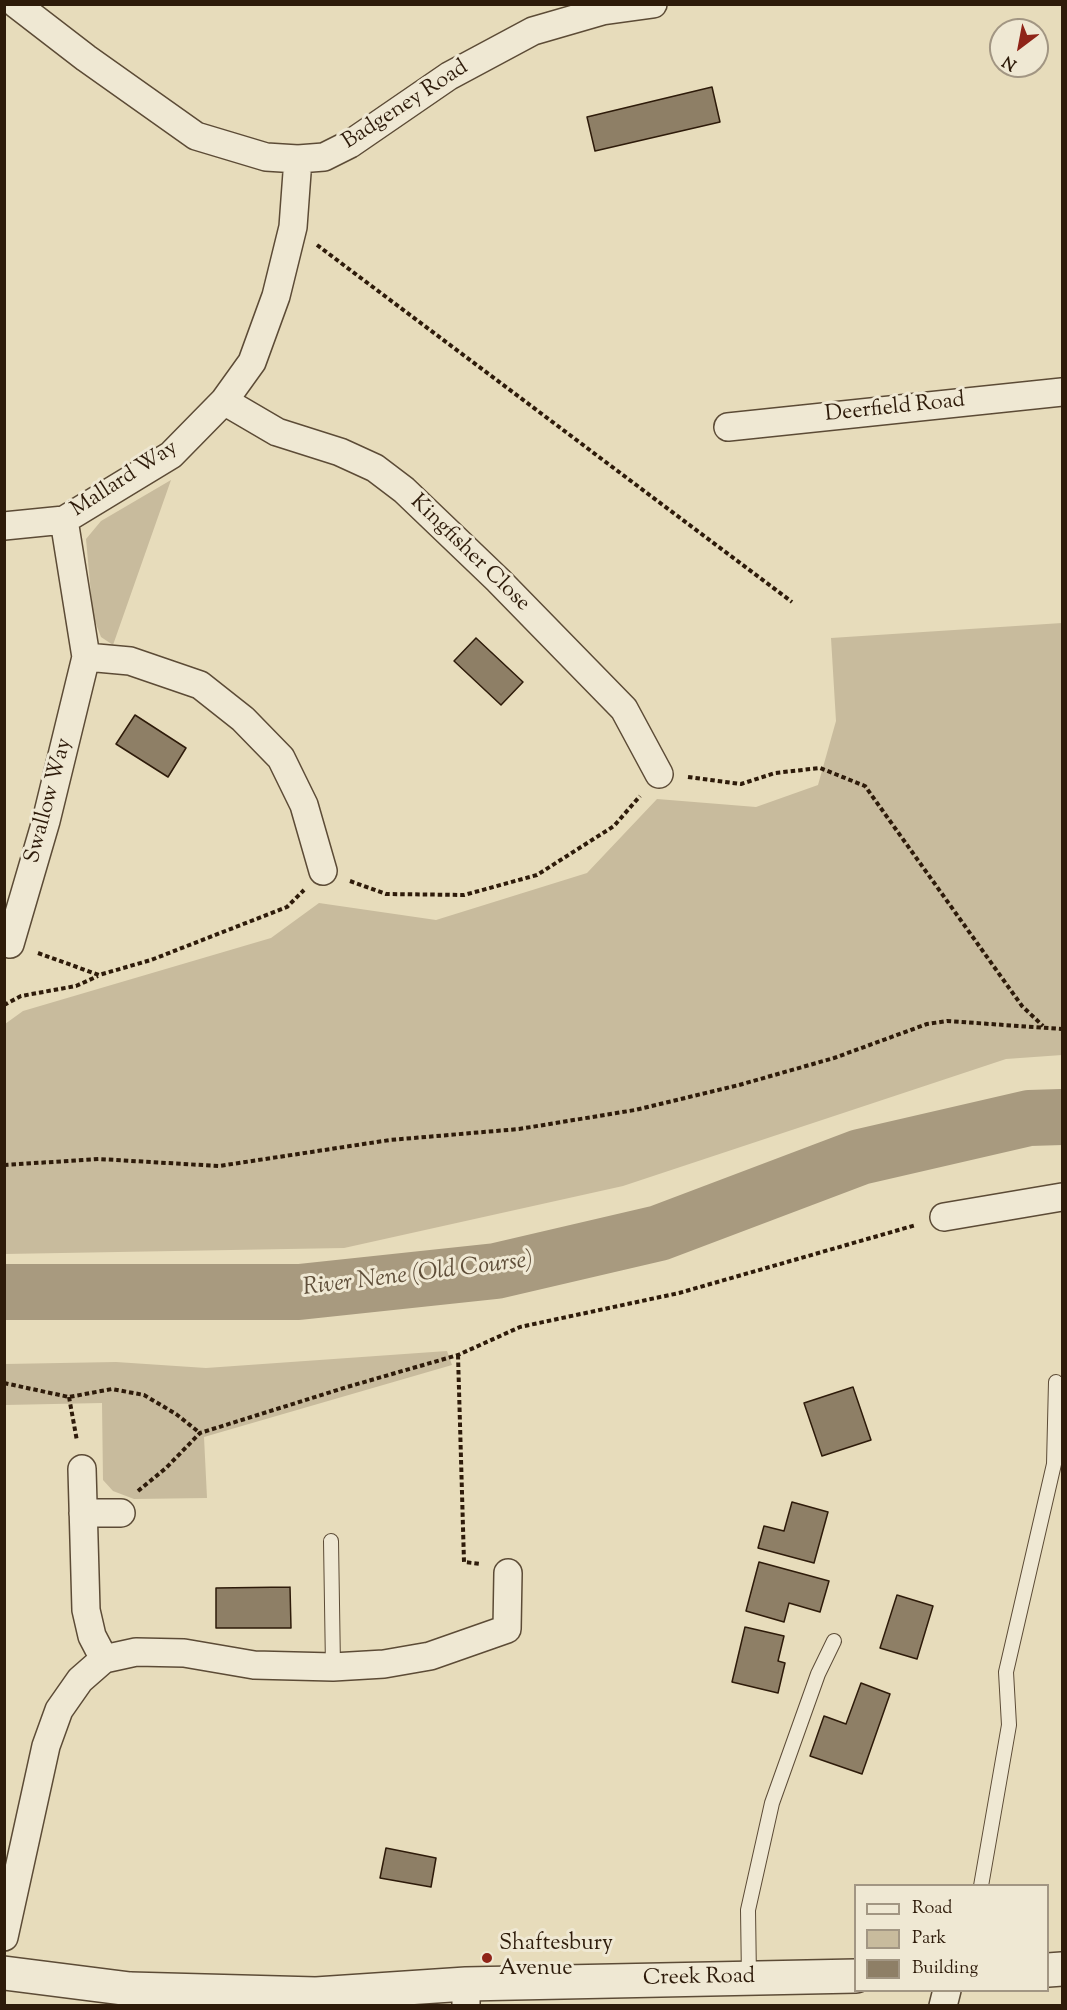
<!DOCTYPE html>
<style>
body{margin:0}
#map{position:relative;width:1067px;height:2010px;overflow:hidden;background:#e7dcbb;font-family:"Sorts Mill Goudy",serif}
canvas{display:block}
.frame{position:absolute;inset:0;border:6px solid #2e1b0a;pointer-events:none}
.legend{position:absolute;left:854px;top:1884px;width:195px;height:108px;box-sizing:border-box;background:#efe8d3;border:2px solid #a29683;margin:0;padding:8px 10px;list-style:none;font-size:18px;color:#2e1b0a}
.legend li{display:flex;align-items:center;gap:12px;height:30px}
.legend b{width:30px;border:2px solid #a29683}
.north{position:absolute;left:989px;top:18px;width:60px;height:60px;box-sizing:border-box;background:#efe8d3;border:2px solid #a29683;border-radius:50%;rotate:212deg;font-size:16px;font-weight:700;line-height:24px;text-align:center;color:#2e1b0a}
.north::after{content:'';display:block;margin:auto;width:21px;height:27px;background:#8f2418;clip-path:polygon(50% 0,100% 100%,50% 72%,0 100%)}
</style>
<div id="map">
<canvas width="1067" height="2010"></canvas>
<div class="frame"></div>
<ul class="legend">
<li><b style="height:8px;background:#efe8d3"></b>Road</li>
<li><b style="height:16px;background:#c8bb9d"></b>Park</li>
<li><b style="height:16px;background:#8e7f66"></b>Building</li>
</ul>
<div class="north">N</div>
</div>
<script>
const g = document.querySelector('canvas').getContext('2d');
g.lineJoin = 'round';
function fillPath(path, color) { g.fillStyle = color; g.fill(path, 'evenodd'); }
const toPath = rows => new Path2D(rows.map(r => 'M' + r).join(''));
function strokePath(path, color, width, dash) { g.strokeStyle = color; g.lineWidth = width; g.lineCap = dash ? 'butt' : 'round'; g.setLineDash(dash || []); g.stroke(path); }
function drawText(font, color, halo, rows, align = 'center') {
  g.font = font + ' "Sorts Mill Goudy",serif'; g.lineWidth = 6; g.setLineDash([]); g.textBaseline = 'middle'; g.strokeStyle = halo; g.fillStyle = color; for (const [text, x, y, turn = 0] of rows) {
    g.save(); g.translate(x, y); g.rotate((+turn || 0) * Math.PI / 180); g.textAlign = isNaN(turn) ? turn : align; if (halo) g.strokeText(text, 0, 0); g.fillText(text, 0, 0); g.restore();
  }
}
fillPath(toPath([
 [171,480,113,645,101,637,93,616,86,539,101,521],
 [1062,623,1062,1055,1006,1059,623,1186,344,1248,5,1254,5,1024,23,1011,271,938,319,903,436,920,587,873,657,799,756,807,818,785,836,721,831,638],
 [447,1351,452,1365,204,1437,207,1498,134,1499,113,1491,103,1480,102,1403,5,1405,5,1364,116,1362,206,1368]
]), '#c8bb9d');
strokePath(toPath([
 [4,1292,299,1292,496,1271,659,1233,860,1157,1029,1118,1062,1117]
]), '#a89a7f', 56);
const building = toPath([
 [712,87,720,122,595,151,587,117,712,87],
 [476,638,523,682,501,705,454,661,476,638],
 [135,715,186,748,168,777,116,744,135,715],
 [853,1387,871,1440,822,1456,804,1403,853,1387],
 [792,1502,828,1512,814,1563,758,1548,764,1526,784,1531,792,1502],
 [759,1562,829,1581,820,1612,789,1603,784,1622,746,1611,759,1562],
 [290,1587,291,1628,216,1628,216,1588,290,1587],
 [897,1595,933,1606,917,1659,880,1648,897,1595],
 [745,1627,784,1636,778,1661,785,1663,778,1693,732,1682,745,1627],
 [861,1683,890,1694,862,1774,810,1756,824,1716,846,1724,861,1683],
 [386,1848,436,1858,431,1887,380,1878,386,1848]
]);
fillPath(building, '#8e7f66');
strokePath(building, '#2e1b0a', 1.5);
const service = toPath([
 [331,1541,333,1667],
 [981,1886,1009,1725,1006,1672,1054,1464,1056,1382],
 [749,1978,748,1910,772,1803,818,1674,834,1641]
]);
const minor = toPath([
 [16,4,86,58,196,136,266,157,298,159,324,157,350,144,449,76,533,31,602,11,653,4],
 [224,401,277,432,340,452,375,468,404,490,498,580,624,709,659,774],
 [728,427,1062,392],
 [4,526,64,520,171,455,224,401,252,362,276,296,293,227,298,159],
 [86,657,130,661,200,685,243,719,281,758,304,805,323,871],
 [10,944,46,821,86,657,64,520],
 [944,1217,1062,1197],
 [83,1513,121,1513],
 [104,1659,136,1652,184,1653,254,1665,333,1667,384,1664,430,1656,507,1629,508,1573],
 [4,1937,46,1746,59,1710,80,1680,104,1659,92,1636,86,1610,82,1469],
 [466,1984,466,2006],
 [943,2006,947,1990]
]);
const tertiary = toPath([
 [1048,1970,1062,1969],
 [4,1973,130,1989,316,1994,466,1984,856,1976]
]);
strokePath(service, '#5c4b36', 16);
strokePath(minor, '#5c4b36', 30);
strokePath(tertiary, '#5c4b36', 36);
strokePath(toPath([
 [317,245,792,602],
 [688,777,741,784,775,773,820,768,865,786,1022,1006,1043,1026],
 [350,881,386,894,464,895,537,875,614,826,640,796],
 [38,953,99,975,151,960,287,907,304,890],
 [4,1005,21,996,76,986,98,976],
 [4,1165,99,1159,219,1166,390,1140,519,1129,635,1110,739,1085,834,1058,927,1024,947,1021,1062,1029],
 [458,1355,464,1562,481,1564],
 [4,1383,69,1397,112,1389,144,1395,176,1414,200,1433],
 [69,1397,77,1441],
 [138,1491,166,1468,200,1433,347,1387,458,1355,520,1327,679,1293,916,1225]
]), '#2e1b0a', 4, [4.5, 3]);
strokePath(service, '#efe8d3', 14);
strokePath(minor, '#efe8d3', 27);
strokePath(tertiary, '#efe8d3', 33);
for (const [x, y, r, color] of [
 [487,1958,6,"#8f2418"]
]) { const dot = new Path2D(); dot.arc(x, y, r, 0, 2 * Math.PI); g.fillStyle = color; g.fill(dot); strokePath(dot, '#efe8d3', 2); }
drawText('22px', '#2e1b0a', '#efe8d3', [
 ["Badgeney Road",406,106,-33],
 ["Deerfield Road",895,409,-6],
 ["Mallard Way",125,480,-33],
 ["Kingfisher Close",469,554,44],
 ["Swallow Way",50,801,-75],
 ["Creek Road",699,1979,-1]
]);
drawText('22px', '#2e1b0a', '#efe8d3', [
 ["Shaftesbury",499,1945],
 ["Avenue",499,1970]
], 'left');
drawText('italic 24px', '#5f4e39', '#efe8d3', [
 ["River Nene (Old Course)",418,1276,-7]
]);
</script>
